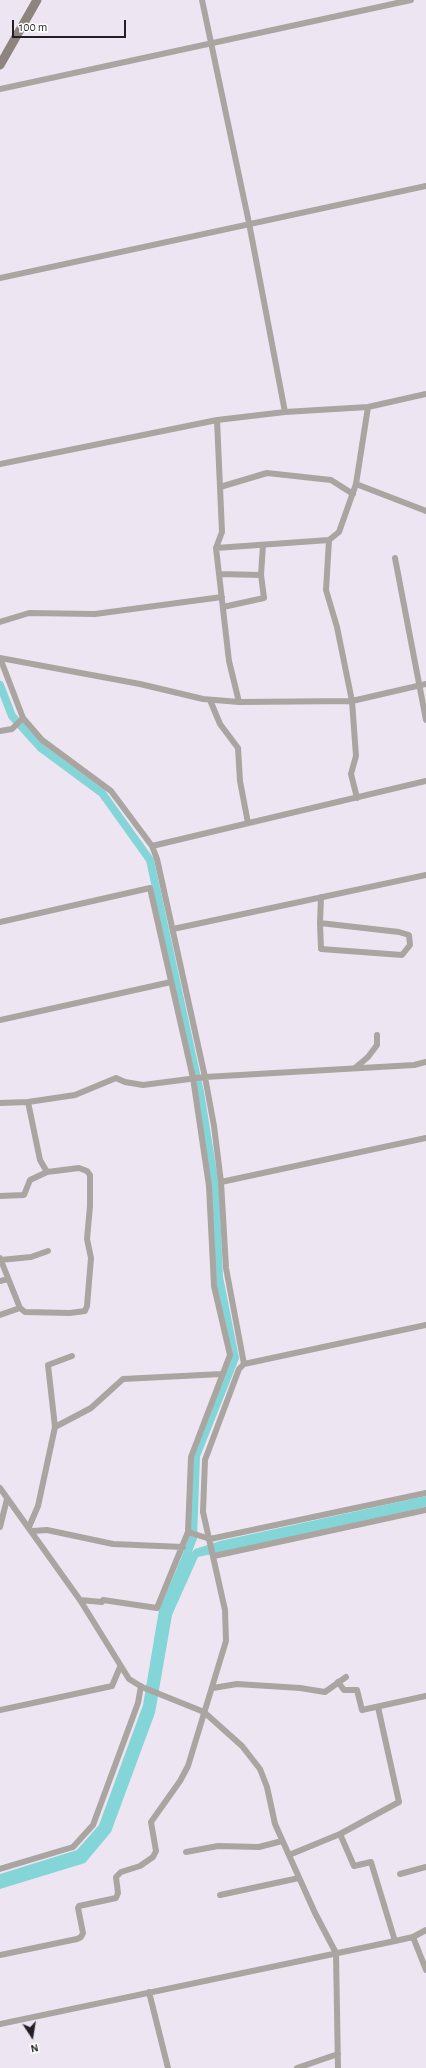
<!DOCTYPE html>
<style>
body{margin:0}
#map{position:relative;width:426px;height:2068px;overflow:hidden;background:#eee5f2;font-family:"Alegreya Sans",sans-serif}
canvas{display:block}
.north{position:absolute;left:12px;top:2016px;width:40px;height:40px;-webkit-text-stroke:3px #fff;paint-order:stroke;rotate:168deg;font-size:11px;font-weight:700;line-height:16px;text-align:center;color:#221f24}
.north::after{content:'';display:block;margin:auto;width:14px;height:18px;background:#221f24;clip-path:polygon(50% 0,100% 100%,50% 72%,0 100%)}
.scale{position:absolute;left:12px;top:20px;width:114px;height:18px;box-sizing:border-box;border:2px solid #221f24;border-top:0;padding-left:5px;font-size:12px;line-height:14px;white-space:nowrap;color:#221f24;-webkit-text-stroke:3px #fff;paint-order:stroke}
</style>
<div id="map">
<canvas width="426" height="2068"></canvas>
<div class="north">N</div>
<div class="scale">100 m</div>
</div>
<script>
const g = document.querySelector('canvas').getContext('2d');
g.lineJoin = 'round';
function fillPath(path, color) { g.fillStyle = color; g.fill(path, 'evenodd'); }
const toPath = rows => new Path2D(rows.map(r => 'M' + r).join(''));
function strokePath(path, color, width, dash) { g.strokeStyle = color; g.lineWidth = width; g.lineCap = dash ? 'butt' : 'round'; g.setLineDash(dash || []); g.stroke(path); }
fillPath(toPath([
 [426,1496,426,1507,198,1557,172,1615,155,1713,111,1832,85,1863,0,1889,0,1874,77,1850,99,1825,143,1705,159,1610,180,1561,186,1562,191,1553,195,1549,220,1541]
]), '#83d5d7');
strokePath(toPath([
 [0,685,12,716,41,748,102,793,150,860,200,1092,215,1185,219,1277,235,1358,196,1456,193,1538,180,1572]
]), '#83d5d7', 8);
strokePath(toPath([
 [202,0,249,223,285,412],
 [0,89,411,0],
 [0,278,426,186],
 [217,420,222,532,216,548,229,661,239,702],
 [0,464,217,420,285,412,368,407,426,394],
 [356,484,426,511],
 [220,487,267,473,331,480,353,494],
 [329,540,326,590,337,627,352,701,356,756,351,774,357,798],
 [216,548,329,540,339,532,356,484,368,407],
 [395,558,426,720],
 [219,574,261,575,263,545],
 [223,607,264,598,261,575],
 [0,622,29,613,95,614,222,597],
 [0,658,140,684,203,699,239,702,352,701,426,684],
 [2,663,23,718,42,740,111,791,152,846,157,859,205,1077,214,1126,221,1182,226,1268,244,1364],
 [210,700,220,724,238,748,240,781,248,823],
 [0,731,12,729,23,718],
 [152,846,426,781],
 [0,922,150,888,193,1078,209,1186,214,1286,230,1355,191,1457,188,1532,157,1608,103,1600,102,1602,80,1600],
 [320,923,399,932,409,935,410,945,402,955,321,949,320,923,321,897],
 [173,929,426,875],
 [0,1020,171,982],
 [355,1068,368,1057,377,1045,377,1035],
 [0,1103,28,1102,75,1095,116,1078,125,1082,143,1085,205,1077,414,1065,426,1062],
 [221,1182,426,1138],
 [0,1196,24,1195,30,1180,47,1172],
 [0,1258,20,1308,25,1312,70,1313,85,1311,87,1306,91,1258,87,1239,90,1206,90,1175,87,1171,79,1168,47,1172,40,1160,28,1102],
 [0,1260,31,1257,48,1251],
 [0,1281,8,1279],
 [0,1315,20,1308],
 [55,1427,91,1408,123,1379,222,1374],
 [0,1488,80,1600,129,1679,142,1687,204,1712,242,1746,260,1769,267,1787,275,1824,315,1913,336,1953,338,2068],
 [0,1527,7,1499],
 [29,1527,38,1506,55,1427,48,1365,72,1356],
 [32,1531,47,1530,113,1544,183,1547],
 [188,1532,210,1539,426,1493],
 [214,1556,426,1510],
 [338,1682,344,1690,357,1690,362,1710,426,1696],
 [213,1688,237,1684,300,1688,325,1692,346,1677],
 [0,1710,112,1686,120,1667],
 [340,1834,354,1866,371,1862,395,1941],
 [186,1852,218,1846,259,1847,282,1841],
 [289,1855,340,1834,399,1802,378,1707],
 [0,1869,73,1847,93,1825,138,1703,141,1686],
 [400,1874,426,1867],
 [220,1895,299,1878],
 [413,1937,426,1970],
 [0,1955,77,1939,81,1937,83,1933,78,1908,79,1906,116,1898,118,1893,116,1877,121,1872,140,1866,153,1857,156,1851,151,1822,180,1781,188,1766,226,1641,225,1610,203,1512,205,1460,239,1369,244,1364,426,1325],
 [149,1992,168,2068],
 [0,2024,395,1941,413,1937,426,1930],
 [297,2068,338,2054]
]), '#aaa5a0', 6);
strokePath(toPath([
 [0,65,37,0]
]), '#8c847d', 9);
</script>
